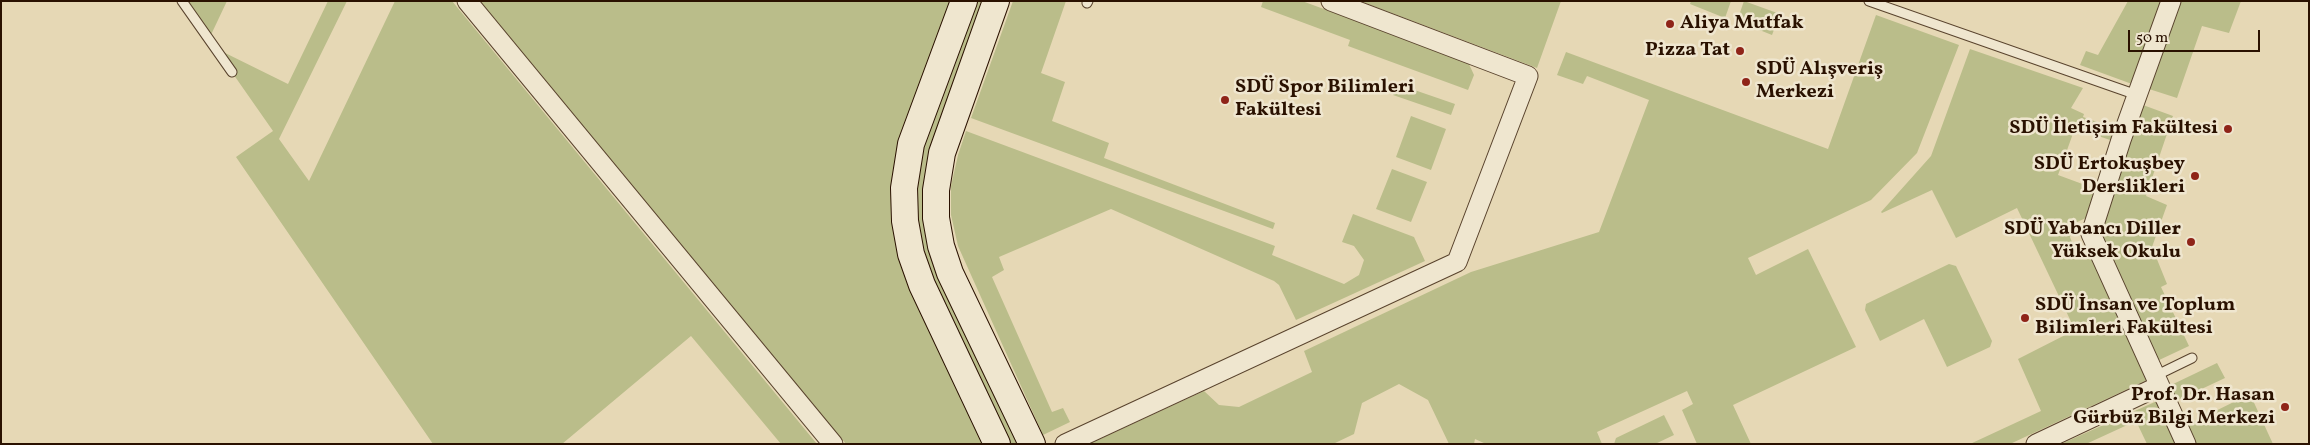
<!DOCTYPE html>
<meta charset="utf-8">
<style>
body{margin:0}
#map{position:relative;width:2310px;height:445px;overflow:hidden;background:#e6d8b5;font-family:Vollkorn,serif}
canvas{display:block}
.frame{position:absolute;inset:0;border:2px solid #2a1100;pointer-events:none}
.scale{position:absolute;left:2128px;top:30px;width:132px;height:22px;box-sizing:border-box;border:2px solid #2a1100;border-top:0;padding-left:6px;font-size:15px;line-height:18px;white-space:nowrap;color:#2a1100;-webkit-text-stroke:4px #efe6cf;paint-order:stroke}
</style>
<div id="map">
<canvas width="2310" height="445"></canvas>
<div class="frame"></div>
<div class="scale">50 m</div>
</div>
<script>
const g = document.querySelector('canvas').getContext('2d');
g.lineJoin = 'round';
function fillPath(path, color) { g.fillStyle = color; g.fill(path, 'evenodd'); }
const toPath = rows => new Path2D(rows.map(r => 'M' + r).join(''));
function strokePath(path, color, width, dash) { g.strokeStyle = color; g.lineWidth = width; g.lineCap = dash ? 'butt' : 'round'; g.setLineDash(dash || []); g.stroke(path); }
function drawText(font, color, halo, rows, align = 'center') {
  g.font = font + ' Vollkorn,serif'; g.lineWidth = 5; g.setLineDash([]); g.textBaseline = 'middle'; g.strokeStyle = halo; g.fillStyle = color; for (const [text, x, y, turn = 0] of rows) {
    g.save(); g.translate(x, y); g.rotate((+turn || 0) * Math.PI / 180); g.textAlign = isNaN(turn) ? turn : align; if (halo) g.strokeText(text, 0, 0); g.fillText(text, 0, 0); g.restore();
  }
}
fillPath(toPath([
 [182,1,227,1,209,39],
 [328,1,347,1,279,139,309,181,395,1,452,1,817,444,781,444,691,336,562,444,433,444,236,157,273,131,215,48,288,84],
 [480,1,955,1,895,183,987,444,846,444],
 [972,1,986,1,927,198,1021,444,1006,444,918,246,915,166],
 [1013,1,1066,1,1041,73,1065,82,1052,121,1109,143,1104,158,1275,223,1273,229,971,118],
 [1263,1,1302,1,1468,62,1474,75,1468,90,1348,46,1350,40,1261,7],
 [1360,1,1561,1,1537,68],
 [1691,1,1731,1,1725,18,1690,4],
 [1744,1,1780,14,1772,35,1737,21],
 [2128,1,2161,1,2132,84,2080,65,2086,51,2098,55],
 [2181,1,2241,1,2229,33,2202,26,2177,98,2149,89],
 [1876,15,1959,45,1917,153,1871,200,1748,258,1756,275,1808,249,1856,347,1733,405,1751,444,1697,444,1682,410,1693,404,1687,391,1597,432,1602,444,1486,444,1475,439,1474,444,1449,444,1428,400,1399,384,1362,403,1354,434,1333,444,1089,444,1204,391,1219,405,1239,407,1312,372,1304,351,1471,272,1599,232,1649,100,1587,76,1583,84,1557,75,1566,52,1828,149],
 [1970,49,2083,88,2071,108,2084,114,2083,117,2117,129,2113,141,2075,128,2058,175,2096,189,2086,218,2075,223,2070,237,2075,250,2090,255,2147,380,2010,444,1970,444,2041,411,2018,359,2075,330,2017,208,1956,238,1932,190,1882,213,1881,212,1931,156],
 [1397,84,1455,104,1451,115,1393,95],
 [2143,105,2173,116,2146,196,2167,205,2152,247,2167,284,2161,287,2189,346,2157,361,2099,229],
 [1411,116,1446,129,1431,170,1396,157],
 [966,131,1275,246,1272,255,1344,284,1359,275,1364,260,1354,246,1342,242,1353,214,1414,237,1425,261,1296,320,1279,285,1274,281,1111,209,999,257,1004,270,992,277,1052,412,1063,408,1070,422,1043,435,958,246,951,215,951,186,958,155],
 [1392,169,1427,182,1411,222,1376,209],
 [1949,264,1956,266,1992,341,1990,347,1947,367,1924,319,1880,341,1865,310,1866,304],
 [2217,363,2225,378,2176,401,2169,386],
 [2250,394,2273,444,2196,444,2187,425],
 [2157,401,2176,444,2147,444,2136,421,2086,444,2061,444],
 [1664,415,1674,435,1655,444,1614,444,1616,438]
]), '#babd8a');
const lane = toPath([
 [182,1,232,72],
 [1869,1,2137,95],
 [1087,3,1088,1],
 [2155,376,2192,358]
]);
const street = toPath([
 [467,1,833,444],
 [2171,1,2121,140,2091,234,2186,444],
 [1065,444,1457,262,1528,76,1331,1],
 [2036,444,2159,386]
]);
const secondary = toPath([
 [964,1,911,144,904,188,905,221,911,254,922,285,997,444],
 [996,1,942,153,936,190,936,218,941,246,950,273,1032,444]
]);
strokePath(lane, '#59432d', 11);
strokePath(street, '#59432d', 21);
strokePath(secondary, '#2a1100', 28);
strokePath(lane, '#efe6cf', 9);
strokePath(street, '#efe6cf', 19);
strokePath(secondary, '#efe6cf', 26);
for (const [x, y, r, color] of [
 [1670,24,5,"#8f2418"],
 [1740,51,5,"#8f2418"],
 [1746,82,5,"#8f2418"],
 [1225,100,5,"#8f2418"],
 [2228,129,5,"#8f2418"],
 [2195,176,5,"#8f2418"],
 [2191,242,5,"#8f2418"],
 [2025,318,5,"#8f2418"],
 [2285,407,5,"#8f2418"]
]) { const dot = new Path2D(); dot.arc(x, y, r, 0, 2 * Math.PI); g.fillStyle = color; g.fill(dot); strokePath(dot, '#efe6cf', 2); }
drawText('bold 20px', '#2a1100', '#efe6cf', [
 ["Aliya Mutfak",1680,24,"left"],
 ["Pizza Tat",1730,51],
 ["SDÜ Alışveriş",1756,70,"left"],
 ["Merkezi",1756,93,"left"],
 ["SDÜ Spor Bilimleri",1235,88,"left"],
 ["Fakültesi",1235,111,"left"],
 ["SDÜ İletişim Fakültesi",2218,129],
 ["SDÜ Ertokuşbey",2185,165],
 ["Derslikleri",2185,188],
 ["SDÜ Yabancı Diller",2181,230],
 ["Yüksek Okulu",2181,253],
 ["SDÜ İnsan ve Toplum",2035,306,"left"],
 ["Bilimleri Fakültesi",2035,329,"left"],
 ["Prof. Dr. Hasan",2275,396],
 ["Gürbüz Bilgi Merkezi",2275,419]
], 'right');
</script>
